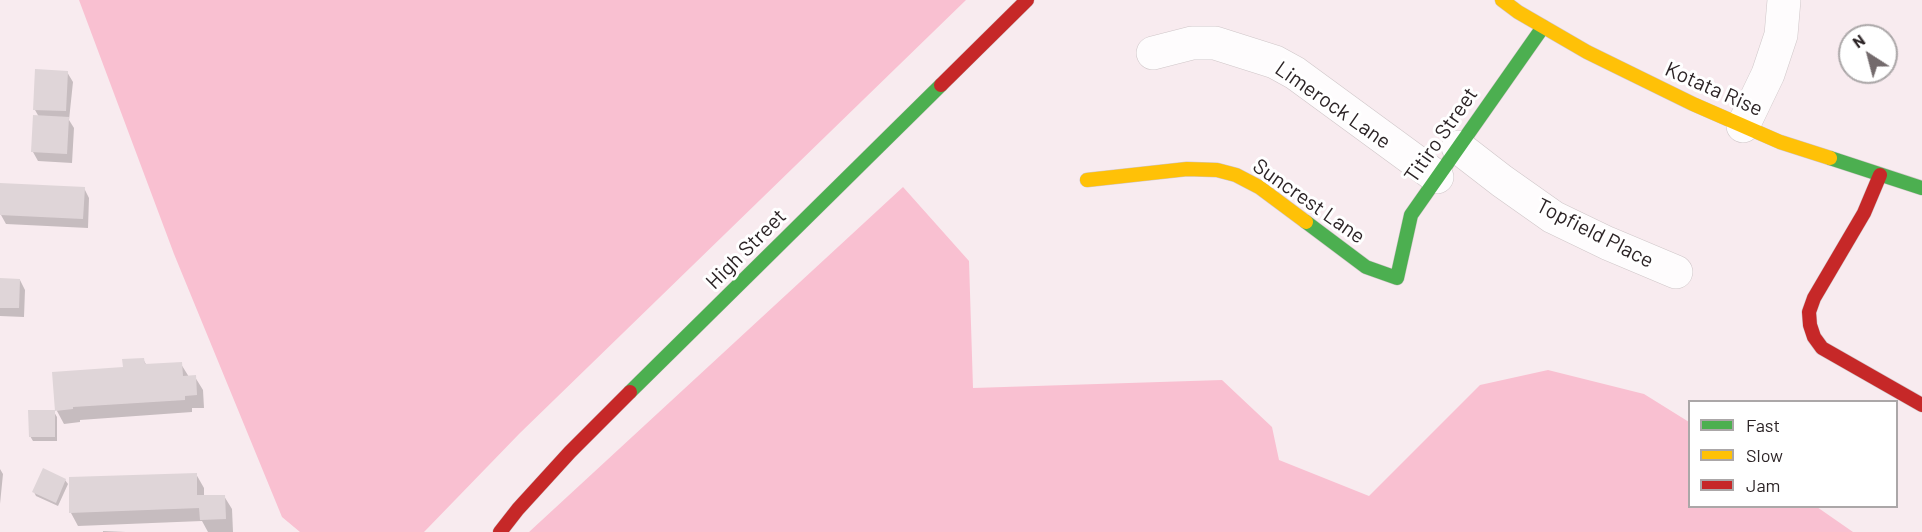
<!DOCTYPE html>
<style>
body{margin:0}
#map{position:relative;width:1922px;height:532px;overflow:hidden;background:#f8ebef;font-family:Barlow,sans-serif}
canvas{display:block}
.legend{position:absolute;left:1688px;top:400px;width:210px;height:108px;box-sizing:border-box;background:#fff;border:2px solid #aba7a8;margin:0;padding:8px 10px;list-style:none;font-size:18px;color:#2c2426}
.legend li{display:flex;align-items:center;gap:12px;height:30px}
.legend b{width:30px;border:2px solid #aba7a8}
.north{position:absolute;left:1838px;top:24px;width:60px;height:60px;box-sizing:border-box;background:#fff;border:2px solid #aba7a8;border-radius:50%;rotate:324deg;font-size:16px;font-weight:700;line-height:24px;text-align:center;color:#2c2426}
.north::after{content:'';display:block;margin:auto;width:21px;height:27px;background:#736a6c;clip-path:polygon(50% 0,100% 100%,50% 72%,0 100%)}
</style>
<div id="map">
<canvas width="1922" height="532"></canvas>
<ul class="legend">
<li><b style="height:8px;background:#4caf50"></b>Fast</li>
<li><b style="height:8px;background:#ffc107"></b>Slow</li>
<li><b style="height:8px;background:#c62828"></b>Jam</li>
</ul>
<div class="north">N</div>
</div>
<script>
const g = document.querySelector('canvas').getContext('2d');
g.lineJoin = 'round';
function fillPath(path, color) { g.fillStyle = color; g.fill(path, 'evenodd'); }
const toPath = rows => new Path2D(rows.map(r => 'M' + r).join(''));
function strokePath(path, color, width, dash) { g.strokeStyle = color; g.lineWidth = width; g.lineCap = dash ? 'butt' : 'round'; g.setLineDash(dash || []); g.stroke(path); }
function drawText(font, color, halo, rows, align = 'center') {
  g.font = font + ' Barlow,sans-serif'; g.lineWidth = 6; g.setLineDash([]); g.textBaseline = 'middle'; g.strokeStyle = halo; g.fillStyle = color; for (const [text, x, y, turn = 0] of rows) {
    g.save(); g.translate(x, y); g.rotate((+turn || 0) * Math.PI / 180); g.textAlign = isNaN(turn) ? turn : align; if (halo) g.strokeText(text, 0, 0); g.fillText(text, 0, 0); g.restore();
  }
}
fillPath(toPath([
 [79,0,966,0,520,433,424,532,300,532,282,517,174,254],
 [903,187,969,261,973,388,1222,380,1272,427,1279,460,1369,496,1480,385,1548,370,1644,394,1689,422,1690,506,1817,507,1853,532,529,532]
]), '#f9c0d1');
fillPath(toPath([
 [67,72,73,82,69,120,74,128,72,163,38,161,33,152,39,117,35,110],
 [84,188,89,198,88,228,6,224,1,215],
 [0,279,20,280,25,290,24,317,0,316],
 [143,359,147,366,181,364,189,377,195,377,203,390,204,408,192,408,192,412,80,420,80,422,64,424,57,411,57,412,54,373,125,369],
 [54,412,57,417,57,441,33,441,30,436],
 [0,469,3,474,0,504],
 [196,474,204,488,204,497,224,496,232,509,233,532,208,532,202,521,78,526,71,513,70,478],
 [65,480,68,484,58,506,36,496,34,492],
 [103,531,126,532,103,532]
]), '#0003');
fillPath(toPath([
 [35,69,68,71,66,111,33,110],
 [33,115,69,117,67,154,31,152],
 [0,183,85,187,83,219,0,215],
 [0,278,20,279,19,308,0,308],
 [144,358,145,364,182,362,183,376,196,375,197,395,185,396,185,400,73,407,73,409,55,411,52,372,123,367,122,359],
 [28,410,55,410,55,437,29,437],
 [43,468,66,479,56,503,32,492],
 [197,473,197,495,225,495,226,519,200,520,199,508,69,513,69,477]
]), '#dfd5d8');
const street = toPath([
 [1153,53,1192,43,1215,43,1275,62,1295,73,1437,177],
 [1743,126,1768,74,1781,35,1784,0],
 [1458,147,1502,181,1553,217,1607,243,1676,272]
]);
const fast = toPath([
 [1830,158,1922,188],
 [1306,222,1366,267,1397,278,1411,215,1543,27],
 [630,392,941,85]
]);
const slow = toPath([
 [1502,0,1518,12,1587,52,1693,104,1780,142,1830,158],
 [1087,180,1187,169,1217,170,1236,175,1259,187,1306,222]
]);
const jam = toPath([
 [941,85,1027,0],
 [1880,175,1864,213,1814,298,1809,312,1810,325,1814,337,1822,348,1922,405],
 [500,532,518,509,570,452,630,392]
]);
strokePath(street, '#cfc6c8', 34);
strokePath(fast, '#cfc6c8', 15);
strokePath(slow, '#cfc6c8', 15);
strokePath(jam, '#cfc6c8', 15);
strokePath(street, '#fefcfd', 33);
strokePath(fast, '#4caf50', 14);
strokePath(slow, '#ffc107', 14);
strokePath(jam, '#c62828', 14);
drawText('21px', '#2c2426', '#fff', [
 ["Kotata Rise",1714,89,24],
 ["Limerock Lane",1333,105,35],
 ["Titiro Street",1441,135,-55],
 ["Suncrest Lane",1309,201,35],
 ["Topfield Place",1595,233,27],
 ["High Street",746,249,-45]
]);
</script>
